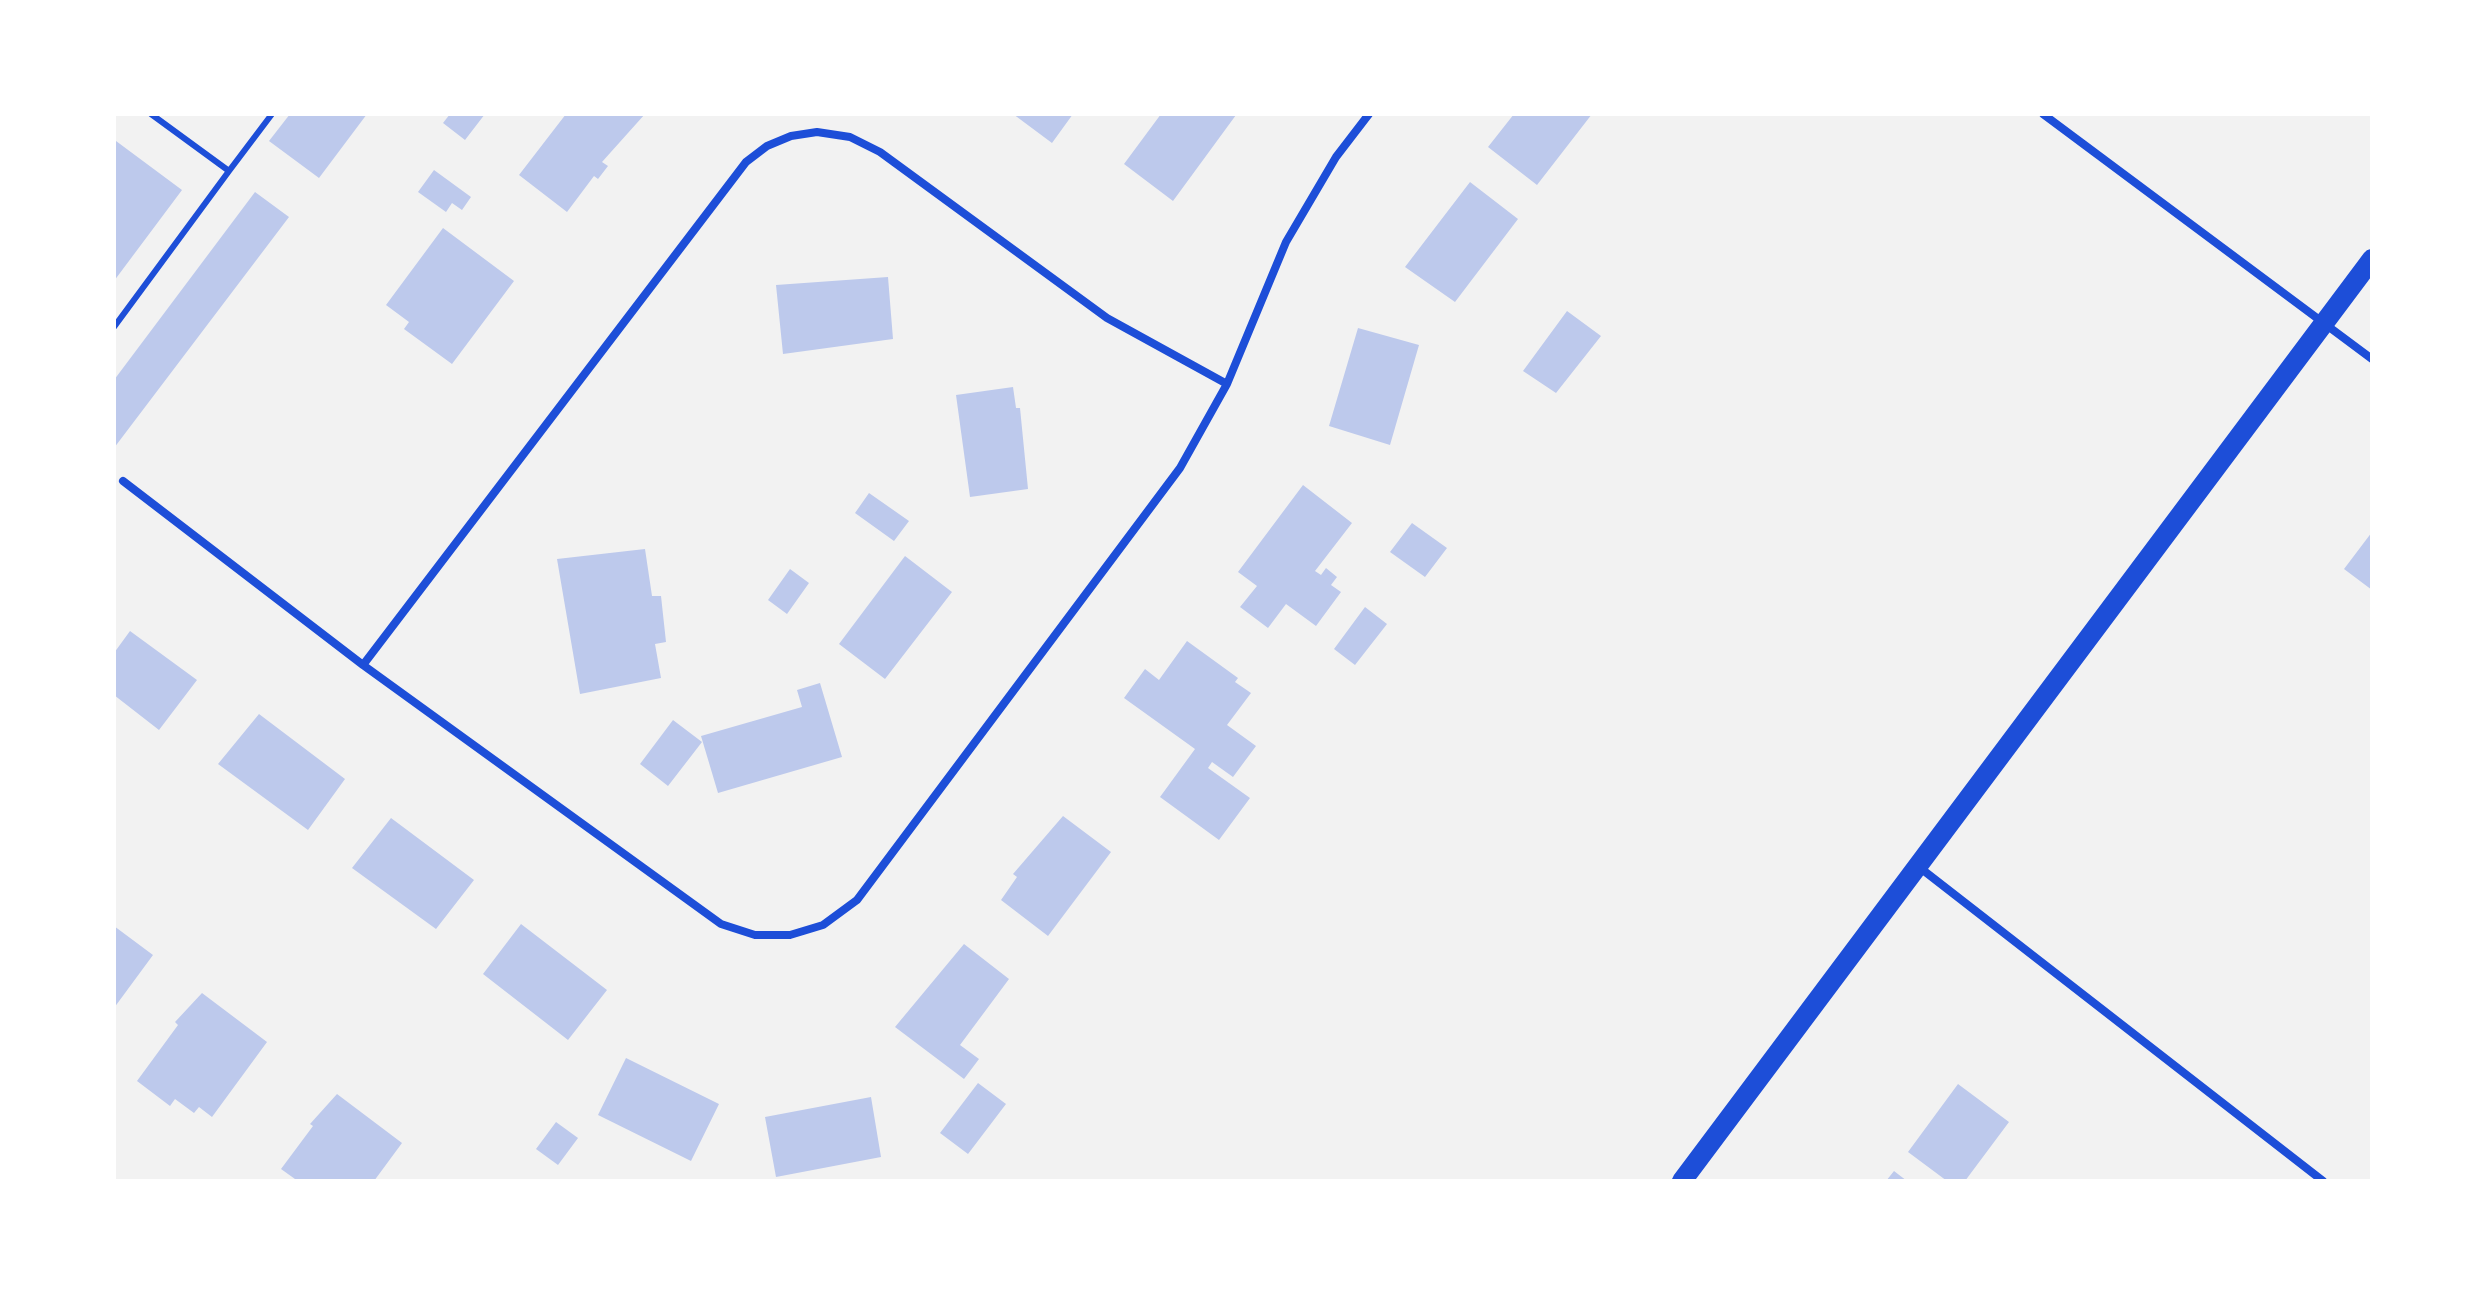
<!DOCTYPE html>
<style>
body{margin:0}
#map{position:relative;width:2486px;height:1295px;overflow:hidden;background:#f2f2f2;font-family:Karla,sans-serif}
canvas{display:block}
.frame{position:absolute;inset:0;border:116px solid #fff;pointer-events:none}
</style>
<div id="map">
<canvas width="2486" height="1295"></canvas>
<div class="frame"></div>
</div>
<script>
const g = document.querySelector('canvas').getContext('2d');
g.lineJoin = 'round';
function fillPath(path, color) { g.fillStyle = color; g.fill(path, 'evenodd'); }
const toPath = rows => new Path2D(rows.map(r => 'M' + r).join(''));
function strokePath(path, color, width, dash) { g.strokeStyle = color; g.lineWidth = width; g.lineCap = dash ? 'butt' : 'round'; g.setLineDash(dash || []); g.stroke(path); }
fillPath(toPath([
 [290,114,367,114,319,178,269,141],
 [450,114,485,114,465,140,443,123],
 [566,114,645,114,602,162,608,166,598,179,594,176,567,212,519,175],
 [1013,114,1073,114,1052,143],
 [1161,114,1236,115,1173,201,1124,164],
 [1514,114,1592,114,1537,185,1488,147],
 [116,141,182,190,114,281,114,143],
 [434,170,471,197,462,210,452,203,446,212,418,192],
 [1470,182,1518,219,1455,302,1405,267],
 [255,192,289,217,114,448,114,380],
 [443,228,514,281,452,364,404,329,409,322,386,305],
 [888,277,893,339,783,354,776,285],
 [1567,311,1601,336,1556,393,1523,371],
 [1358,328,1419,345,1390,445,1329,426],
 [1013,387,1016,408,1020,408,1028,489,970,497,956,395],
 [1303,485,1352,523,1315,571,1321,575,1326,568,1337,577,1331,585,1341,592,1316,626,1286,604,1268,628,1240,607,1257,586,1238,572],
 [869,493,909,521,894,541,855,513],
 [1412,523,1447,548,1425,577,1390,552],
 [2372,532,2372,590,2344,569],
 [645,549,652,596,661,596,666,642,655,644,661,678,580,694,557,559],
 [905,556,952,592,885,679,839,644],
 [790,569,809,583,787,614,768,600],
 [1365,607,1387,624,1355,665,1334,649],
 [130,631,197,680,159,730,114,695,114,653],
 [1187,641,1238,678,1235,682,1251,693,1227,725,1256,746,1233,777,1212,762,1208,768,1250,798,1219,840,1160,797,1195,749,1124,698,1145,669,1159,680],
 [820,683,842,757,718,793,701,736,802,707,797,690],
 [259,714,345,779,308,830,218,764],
 [673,720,702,742,668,786,640,764],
 [1063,816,1111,852,1048,936,1001,900,1017,877,1013,874],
 [391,818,474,880,436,929,352,868],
 [521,924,607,990,568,1040,483,974],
 [114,926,153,955,114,1008],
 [964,944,1009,979,960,1045,979,1059,964,1079,895,1027],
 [202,993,267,1042,212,1117,199,1107,194,1113,175,1099,170,1106,137,1081,178,1025,175,1022],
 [626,1058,719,1104,691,1161,598,1115],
 [978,1083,1006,1104,968,1154,940,1133],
 [1958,1084,2009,1122,1965,1181,1947,1181,1908,1152],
 [337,1094,402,1143,374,1181,293,1181,295,1179,281,1169,313,1126,310,1124],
 [871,1097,881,1157,776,1177,765,1117],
 [556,1122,578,1138,558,1165,536,1149],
 [1894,1171,1907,1181,1886,1181]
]), '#bdc9ec');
strokePath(toPath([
 [229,171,272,114],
 [114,327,229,171,151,114]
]), '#1d4ed8', 6);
strokePath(toPath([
 [2043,114,2372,359],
 [123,481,363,665,721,924,755,935,790,935,823,925,857,900,1180,468,1227,384,1286,242,1336,157,1369,114],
 [363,665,746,162,767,146,791,136,817,132,850,137,880,152,1107,318,1227,384],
 [1919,867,2323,1181]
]), '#1d4ed8', 8);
strokePath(toPath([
 [1682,1181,2372,259]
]), '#1d4ed8', 20);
</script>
